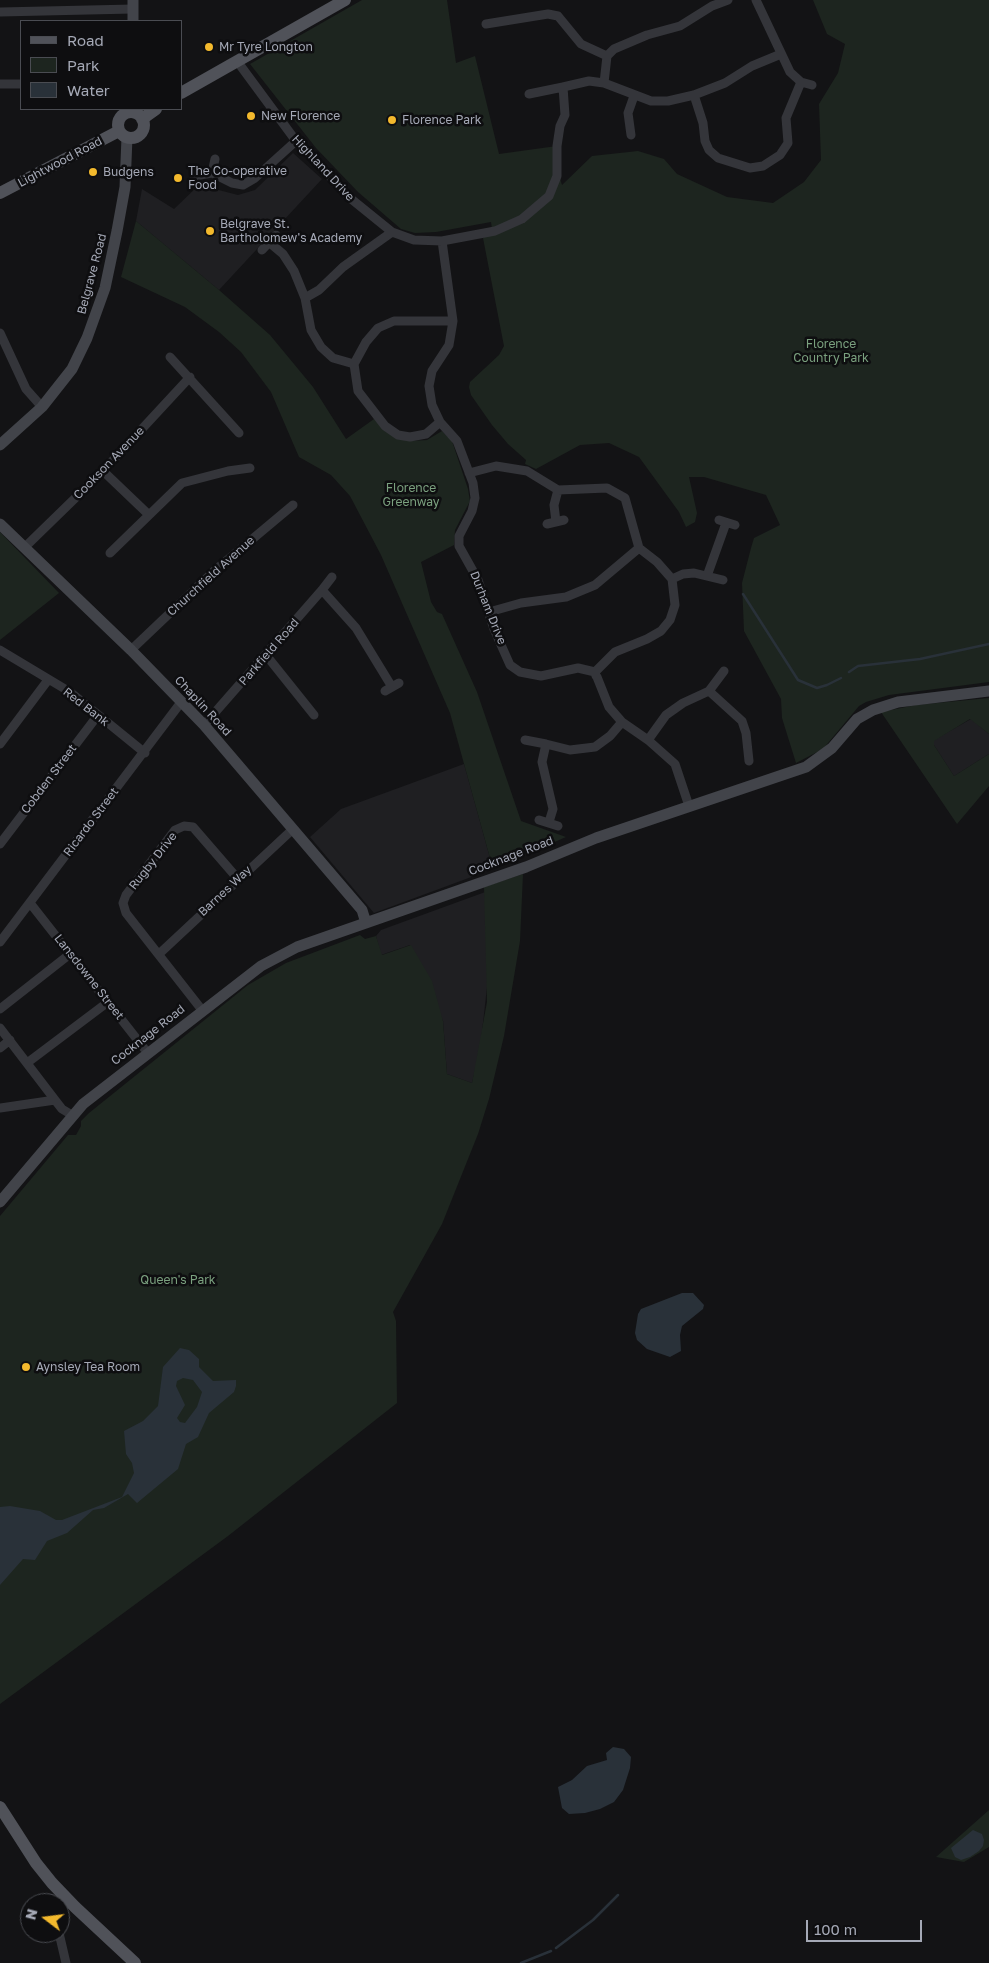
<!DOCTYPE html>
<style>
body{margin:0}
#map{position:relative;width:989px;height:1963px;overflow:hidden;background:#131315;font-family:"Golos Text",sans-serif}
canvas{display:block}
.legend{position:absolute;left:20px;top:20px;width:162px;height:90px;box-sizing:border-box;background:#0e0e10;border:1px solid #4a4c52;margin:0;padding:6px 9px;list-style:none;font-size:15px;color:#a5a9b6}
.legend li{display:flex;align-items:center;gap:10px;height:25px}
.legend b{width:25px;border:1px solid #4a4c52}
.north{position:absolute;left:20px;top:1893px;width:50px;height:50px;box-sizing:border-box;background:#0e0e10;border:1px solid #4a4c52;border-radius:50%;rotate:285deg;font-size:14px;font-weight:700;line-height:20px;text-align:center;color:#a5a9b6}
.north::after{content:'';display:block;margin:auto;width:18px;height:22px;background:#f3b92d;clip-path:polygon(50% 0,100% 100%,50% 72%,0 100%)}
.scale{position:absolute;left:806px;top:1920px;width:116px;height:22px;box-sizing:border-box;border:2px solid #a5a9b6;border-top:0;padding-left:6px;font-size:15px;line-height:18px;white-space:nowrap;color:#a5a9b6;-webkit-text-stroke:4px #0e0e10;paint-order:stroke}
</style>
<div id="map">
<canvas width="989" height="1963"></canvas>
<ul class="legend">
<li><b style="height:6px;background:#505259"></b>Road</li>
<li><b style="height:14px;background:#1d251f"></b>Park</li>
<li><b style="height:14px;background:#293139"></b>Water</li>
</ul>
<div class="north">N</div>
<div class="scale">100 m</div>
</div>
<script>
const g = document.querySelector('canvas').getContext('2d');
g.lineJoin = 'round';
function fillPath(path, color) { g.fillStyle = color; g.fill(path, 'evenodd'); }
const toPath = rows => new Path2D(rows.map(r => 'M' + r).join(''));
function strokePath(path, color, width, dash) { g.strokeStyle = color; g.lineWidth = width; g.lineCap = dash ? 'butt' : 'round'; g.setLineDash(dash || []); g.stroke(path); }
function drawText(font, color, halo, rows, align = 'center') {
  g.font = font + ' "Golos Text",sans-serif'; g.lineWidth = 5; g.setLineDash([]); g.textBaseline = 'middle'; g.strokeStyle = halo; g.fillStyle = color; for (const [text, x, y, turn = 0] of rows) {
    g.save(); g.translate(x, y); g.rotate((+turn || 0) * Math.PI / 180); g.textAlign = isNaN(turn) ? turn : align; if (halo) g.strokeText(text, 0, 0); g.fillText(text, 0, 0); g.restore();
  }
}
fillPath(toPath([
 [293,153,322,179,219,290,136,221,142,189,174,209,199,185,238,195,255,190],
 [971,719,989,734,989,754,954,776,934,745,934,740],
 [464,764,493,869,374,913,310,837,341,809],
 [488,891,490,960,480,1050,472,1083,447,1074,443,1021,410,945,381,955,376,936,381,930]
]), '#1f1f22');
fillPath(toPath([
 [362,0,447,0,456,63,475,56,499,154,557,146,557,169,562,185,592,156,638,151,664,159,677,174,727,197,773,203,804,182,821,160,819,104,838,73,845,44,827,34,813,0,989,0,989,682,889,695,866,702,859,706,823,749,796,763,782,718,781,699,744,631,742,583,751,548,754,538,780,525,766,495,704,477,689,477,697,513,695,522,686,527,679,512,639,457,609,443,580,445,536,469,525,464,526,460,508,444,492,425,471,395,469,387,470,382,499,355,504,346,483,238,492,229,491,222,436,232,415,233,401,229,358,192,316,148,250,64],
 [136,221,219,290,270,335,313,387,346,439,374,419,409,441,427,440,442,431,452,441,468,489,470,501,455,530,454,545,421,562,431,602,437,612,442,614,477,692,521,821,566,837,493,869,450,713,381,555,350,496,331,475,299,457,271,392,241,352,219,332,185,307,121,277],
 [0,532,59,593,0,640],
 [989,698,989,734,970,719,934,741,934,745,954,776,989,754,989,786,957,824,881,712,916,705],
 [523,874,520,941,504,1036,489,1099,478,1134,442,1224,393,1312,396,1321,397,1403,228,1536,0,1704,0,1216,68,1135,76,1135,81,1126,81,1121,89,1113,248,985,286,963,360,935,365,939,376,936,382,955,411,945,432,981,443,1021,447,1074,472,1083,487,1002,484,887],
 [989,1810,989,1847,964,1862,936,1857]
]), '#1d251f');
fillPath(toPath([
 [682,1293,693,1293,704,1305,703,1309,682,1326,680,1335,681,1351,670,1357,647,1349,637,1340,635,1333,638,1314,641,1309],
 [180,1348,189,1350,199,1359,199,1367,213,1381,236,1380,236,1386,234,1392,209,1413,198,1437,186,1444,178,1469,137,1503,128,1494,104,1508,93,1510,67,1533,47,1541,35,1560,23,1559,0,1585,0,1507,10,1506,40,1511,56,1520,62,1520,122,1497,134,1473,132,1463,126,1454,124,1431,143,1421,158,1406,163,1367],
 [183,1378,193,1380,202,1392,197,1407,185,1423,180,1422,177,1418,185,1405,176,1386,177,1381],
 [613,1747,624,1749,631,1757,630,1768,623,1790,614,1802,600,1809,585,1813,569,1814,562,1808,558,1787,572,1780,587,1766,607,1760,606,1753],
 [973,1830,982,1834,984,1840,983,1846,979,1851,970,1857,961,1860,955,1857,951,1848]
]), '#293139');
strokePath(toPath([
 [743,594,798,680,817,688,827,685,841,678],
 [849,672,858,666,920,659,989,644],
 [556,1948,593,1920,618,1895],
 [521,1963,551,1951]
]), '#293139', 2.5);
strokePath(toPath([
 [0,12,133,9],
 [486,24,548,14,558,16,581,44,607,56],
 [237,61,296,141,350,198,392,232,414,240,442,241,495,231,522,219,549,196,557,176,557,146,560,126,565,115,563,87,589,81,604,83,651,101,668,101,694,95,725,83,752,66,781,54],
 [801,82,812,85],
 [604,83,607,56,614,49,647,35,680,26,712,6,728,0],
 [0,84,21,84],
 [529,94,563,87],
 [694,95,703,123,705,141,709,150,718,158,750,168,763,166,780,155,788,143,786,118,801,82,790,72,756,0],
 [631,135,628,113,634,96],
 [215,159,212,173,232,183,243,185,255,178,296,141],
 [194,176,212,173],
 [442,241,453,321,449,345,432,371,429,386,432,405,440,422,457,441,473,483,475,498,472,511,459,536,459,546,478,580,494,629,510,665,520,672,541,676,578,668,595,672,596,676],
 [270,243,283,254,294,271,305,298,311,330,321,347,333,358,354,364],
 [262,250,276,235],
 [305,298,319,290,343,267,392,232],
 [0,333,26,389,42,407],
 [170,357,239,433],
 [440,422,426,434,410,437,398,435,385,426,358,391,354,364,366,342,378,328,394,321,453,321],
 [103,471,148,514],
 [469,473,496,466,527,471,558,490,607,488,625,498,639,548,657,562,672,579,675,605,670,620,661,631,647,639,615,652,595,672],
 [719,520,735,525],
 [556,522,554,505,558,490],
 [547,524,564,520],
 [25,547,103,471,190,377],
 [110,553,182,483,228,471,250,468],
 [707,576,726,523],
 [672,579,683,574,694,573,723,580],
 [322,590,356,628,392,687],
 [489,612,521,603,566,597,595,585,639,548],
 [0,650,70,692,145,753],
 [131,650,213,572,293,505],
 [266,655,314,715],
 [597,677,609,707,622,722,648,740,675,764,689,806],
 [385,691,399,683],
 [709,691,724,671],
 [204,725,322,590,332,577],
 [525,740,546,744],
 [648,740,666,715,683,703,709,691,742,721,746,733,749,761],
 [0,744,48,680],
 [539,820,558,826],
 [549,822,553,809,542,762,546,744,570,750,595,747,610,736,622,722],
 [0,844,98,715],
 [30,903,147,1052],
 [0,942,182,701],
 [159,954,293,829],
 [0,1009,70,954],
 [202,1010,126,913,123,903,126,895,175,830,184,826,193,827,238,879],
 [0,1028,55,1100,62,1109,72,1115],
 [0,1048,10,1040],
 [27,1063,108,1002],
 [0,1108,55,1100],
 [60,1911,69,1901],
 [59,1933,66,1963]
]), '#34353a', 9);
strokePath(toPath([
 [133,0,133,21],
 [135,109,135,113],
 [0,445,42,407,72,369,87,338,105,288,117,231,125,187,127,137],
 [0,524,131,650,204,725,362,910,366,923],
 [0,1202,83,1104,261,966,297,947,526,867,596,838,806,767,832,748,857,719,873,710,898,702,989,691]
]), '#42444a', 11);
strokePath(toPath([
 [181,93,345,0],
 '118 125a13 13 0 1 1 26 0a13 13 0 1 1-26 0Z',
 [142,119,156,109],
 [0,193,119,131],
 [0,1807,36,1863,52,1883,75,1907,135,1963]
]), '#505259', 12);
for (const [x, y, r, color] of [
 [209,47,5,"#f3b92d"],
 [251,116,5,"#f3b92d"],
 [392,120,5,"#f3b92d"],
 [93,172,5,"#f3b92d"],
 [178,178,5,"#f3b92d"],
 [210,231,5,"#f3b92d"],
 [26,1367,5,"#f3b92d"]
]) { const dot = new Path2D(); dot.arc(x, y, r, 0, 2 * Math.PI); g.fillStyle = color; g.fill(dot); strokePath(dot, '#0e0e10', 2); }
drawText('12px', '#a5a9b6', '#0e0e10', [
 ["Mr Tyre Longton",219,47],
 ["New Florence",261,116],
 ["Florence Park",402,120],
 ["The Co-operative",188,171],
 ["Food",188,185],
 ["Budgens",103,172],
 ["Belgrave St.",220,224],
 ["Bartholomew's Academy",220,238],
 ["Aynsley Tea Room",36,1367]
], 'left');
drawText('12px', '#a5a9b6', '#0e0e10', [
 ["Lightwood Road",60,162,-28],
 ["Highland Drive",323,168,47],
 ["Belgrave Road",92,274,-75],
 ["Cookson Avenue",109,463,-46],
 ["Churchfield Avenue",211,576,-42],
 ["Durham Drive",488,608,68],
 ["Parkfield Road",269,652,-49],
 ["Chaplin Road",203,706,47],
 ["Red Bank",86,707,38],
 ["Cobden Street",49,779,-53],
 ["Ricardo Street",91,822,-53],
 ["Cocknage Road",511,856,-21],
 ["Rugby Drive",153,861,-52],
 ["Barnes Way",225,891,-43],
 ["Lansdowne Street",89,977,52],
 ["Cocknage Road",148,1035,-38]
]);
drawText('12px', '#7ba17f', '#0e0e10', [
 ["Florence",831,344],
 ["Country Park",831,358],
 ["Florence",411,488],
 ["Greenway",411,502],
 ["Queen's Park",178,1280]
]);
</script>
